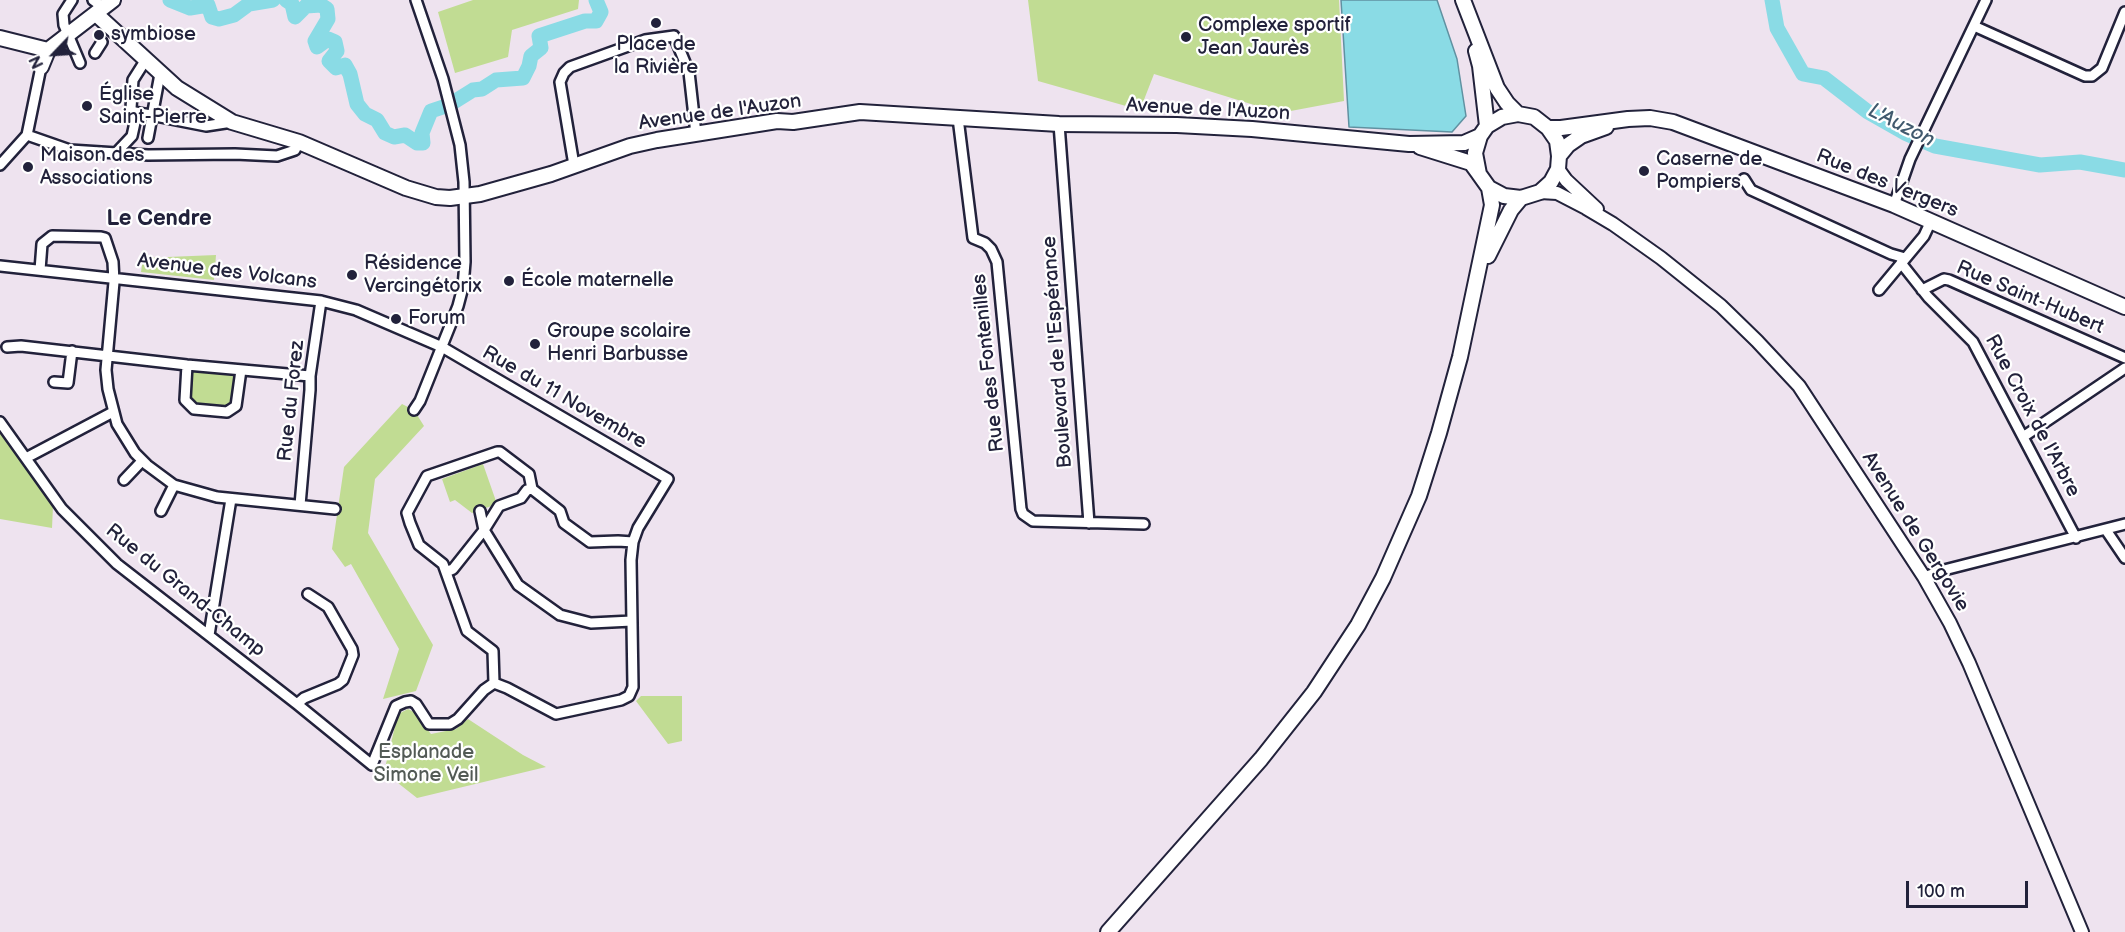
<!DOCTYPE html>
<meta charset="utf-8">
<style>
body{margin:0}
#map{position:relative;width:2125px;height:932px;overflow:hidden;background:#eee3ef;font-family:"Balsamiq Sans",sans-serif}
canvas{display:block}
.north{position:absolute;left:24px;top:24px;width:60px;height:60px;-webkit-text-stroke:4px #fff;paint-order:stroke;rotate:245deg;font-size:16px;font-weight:700;line-height:24px;text-align:center;color:#22223b}
.north::after{content:'';display:block;margin:auto;width:21px;height:27px;background:#22223b;clip-path:polygon(50% 0,100% 100%,50% 72%,0 100%)}
.scale{position:absolute;left:1906px;top:881px;width:122px;height:27px;box-sizing:border-box;border:3px solid #22223b;border-top:0;padding-left:8px;font-size:18px;line-height:21px;white-space:nowrap;color:#22223b;-webkit-text-stroke:4px #fff;paint-order:stroke}
</style>
<div id="map">
<canvas width="2125" height="932"></canvas>
<div class="north">N</div>
<div class="scale">100 m</div>
</div>
<script>
const g = document.querySelector('canvas').getContext('2d');
g.lineJoin = 'round';
function fillPath(path, color) { g.fillStyle = color; g.fill(path, 'evenodd'); }
const toPath = rows => new Path2D(rows.map(r => 'M' + r).join(''));
function strokePath(path, color, width, dash) { g.strokeStyle = color; g.lineWidth = width; g.lineCap = dash ? 'butt' : 'round'; g.setLineDash(dash || []); g.stroke(path); }
function drawText(font, color, halo, rows, align = 'center') {
  g.font = font + ' "Balsamiq Sans",sans-serif'; g.lineWidth = 4.5; g.setLineDash([]); g.textBaseline = 'middle'; g.strokeStyle = halo; g.fillStyle = color; for (const [text, x, y, turn = 0] of rows) {
    g.save(); g.translate(x, y); g.rotate((+turn || 0) * Math.PI / 180); g.textAlign = isNaN(turn) ? turn : align; if (halo) g.strokeText(text, 0, 0); g.fillText(text, 0, 0); g.restore();
  }
}
fillPath(toPath([
 [473,0,579,0,578,9,512,30,508,57,455,73,438,12],
 [1028,0,1339,0,1344,101,1280,113,1154,74,1140,110,1038,81],
 [216,255,214,280,141,272,143,258],
 [187,365,241,370,236,406,227,412,194,409,185,400],
 [402,404,414,410,424,426,375,479,368,533,433,645,416,691,383,699,399,649,351,564,345,567,332,549,344,467],
 [0,432,53,506,52,528,0,519],
 [483,464,497,504,472,513,455,500,450,502,442,479],
 [641,696,682,696,682,741,668,744,636,701],
 [408,709,414,712,431,734,456,729,468,719,523,755,546,767,417,798,384,772,398,714]
]), '#c1dc93');
const water = toPath([
 [1341,0,1437,0,1457,59,1466,116,1452,132,1349,127,1341,0]
]);
fillPath(water, '#8adbe5');
strokePath(water, '#6091a1', 1.5);
strokePath(toPath([
 [170,0,190,8,208,5,212,17,219,19,234,15,249,4,273,0],
 [286,0,292,4,295,17,306,6,321,5,327,9,328,19,315,41,317,47,328,39,335,42,337,51,329,61,336,68,345,65,350,74,357,104,365,114,377,120,385,133,394,137,405,135,417,143,423,143,422,133,431,111,449,105,473,90,482,89,496,80,523,78,529,66,531,56,541,48,539,36,585,21,596,21,601,12,596,0],
 [1772,0,1777,28,1803,74,1824,78,1868,112,1905,133,1935,146,2040,165,2080,162,2125,170]
]), '#8adbe5', 15);
const minor = toPath([
 [72,0,63,14,64,25,80,63],
 [93,0,104,8],
 [1974,26,2085,76,2092,76,2102,68,2125,12],
 [95,53,102,42],
 [135,112,206,126,232,122],
 [958,118,973,238,985,243,991,249,997,262,1021,509,1023,514,1033,521,1144,524],
 [1059,124,1089,523],
 [27,135,70,150,148,155,235,154,277,156,295,150,299,142],
 [148,138,160,74],
 [116,153,132,136,136,118,131,108,133,80,145,61],
 [0,165,27,135,41,67],
 [574,165,560,82,564,73,570,67,645,40,674,36,689,72,696,134],
 [1744,179,1751,190,1891,254,1905,258],
 [1894,205,1910,159,1986,0],
 [1901,263,1928,297,1973,342,2076,538],
 [0,266,321,301,356,310,442,347,668,479,638,528,633,542,631,560,633,687,629,696,621,700,556,714,507,688,494,683,484,690,458,719,450,724,429,724,416,704,411,701,405,702,396,706,372,765,297,704,117,564,62,509,0,422],
 [40,270,42,244,52,236,101,237,105,238,113,262,114,282,106,370,108,389,117,424,135,453,147,465,174,485,217,497,335,509],
 [1879,290,1924,236,1931,221],
 [1922,290,1944,279,1949,280,2125,358],
 [7,347,21,346,187,365,310,376],
 [187,365,185,400,194,409,227,412,236,406,241,370],
 [54,382,68,383,72,351],
 [414,410,420,401,458,306,463,287,465,262,464,182,460,145,443,79,416,0],
 [2023,437,2125,368],
 [26,458,113,412],
 [124,480,142,461],
 [300,505,310,390,310,376,321,301],
 [161,511,174,485],
 [480,511,484,530,518,585,560,615,591,623,632,621],
 [2106,530,2125,558],
 [446,572,453,569,484,530,499,506,521,498,527,490,532,489],
 [1924,577,1944,570,2125,524],
 [209,635,231,499],
 [494,683,493,651,467,631,443,564,419,545,410,523,407,513,427,476,497,452,500,452,529,474,532,489,560,511,564,523,590,542,618,541,633,542],
 [297,704,304,698,338,684,343,680,353,655,352,649,328,607,308,594]
]);
const tertiary = toPath([
 [1558,169,1566,180,1597,209],
 [1540,192,1557,193,1586,208,1613,224,1661,258,1721,306,1757,341,1799,386,1924,577,1950,623,1969,663,2082,932]
]);
const secondary = toPath([
 [1463,0,1497,88,1507,103,1518,114,1534,117,1548,128,1557,141,1559,156,1558,169,1551,182,1540,192,1521,198,1504,196,1489,188,1479,174,1475,153,1480,136,1487,126,1502,117,1518,114],
 [96,14,177,88,232,122,299,142,406,188,436,197,450,198,480,194,551,174,630,146,657,140,777,121,793,122,860,112,1059,124,1177,125,1252,129,1409,144,1464,143,1480,136],
 [0,38,48,50],
 [1476,51,1480,66,1487,126],
 [41,67,48,50,113,0],
 [1548,128,1561,128,1628,119,1650,118,1673,122,1894,205,2125,307],
 [1420,147,1471,163,1479,174],
 [1559,156,1568,145,1581,136,1606,127],
 [1488,256,1511,210,1521,198],
 [1108,932,1261,759,1314,692,1358,625,1383,578,1419,496,1439,433,1460,357,1492,205,1489,188]
]);
strokePath(minor, '#22223b', 14);
strokePath(tertiary, '#22223b', 16);
strokePath(secondary, '#22223b', 18);
strokePath(minor, '#fff', 9);
strokePath(tertiary, '#fff', 12);
strokePath(secondary, '#fff', 14);
for (const [x, y, r, color] of [
 [656,23,6,"#22223b"],
 [99,35,6,"#22223b"],
 [1186,37,6,"#22223b"],
 [87,106,6,"#22223b"],
 [28,167,6,"#22223b"],
 [1644,171,6,"#22223b"],
 [352,275,6,"#22223b"],
 [509,281,6,"#22223b"],
 [396,319,6,"#22223b"],
 [535,344,6,"#22223b"]
]) { const dot = new Path2D(); dot.arc(x, y, r, 0, 2 * Math.PI); g.fillStyle = color; g.fill(dot); strokePath(dot, '#fff', 2); }
drawText('20px', '#22223b', '#fff', [
 ["Complexe sportif",1198,26],
 ["Jean Jaurès",1198,49],
 ["symbiose",111,35],
 ["Place de",656,45,"center"],
 ["la Rivière",656,68,"center"],
 ["Église",99,95],
 ["Saint-Pierre",99,118],
 ["Maison des",40,156],
 ["Associations",40,179],
 ["Caserne de",1656,160],
 ["Pompiers",1656,183],
 ["Résidence",364,264],
 ["Vercingétorix",364,287],
 ["École maternelle",521,281],
 ["Forum",408,319],
 ["Groupe scolaire",547,332],
 ["Henri Barbusse",547,355]
], 'left');
drawText('20px', '#22223b', '#fff', [
 ["Avenue de l'Auzon",1208,110,3],
 ["Avenue de l'Auzon",720,113,-8],
 ["Rue des Vergers",1887,184,22],
 ["Avenue des Volcans",227,272,7],
 ["Rue Saint-Hubert",2030,298,23],
 ["Boulevard de l'Espérance",1058,352,-94],
 ["Rue des Fontenilles",989,363,-96],
 ["Rue du 11 Novembre",564,398,30],
 ["Rue du Forez",292,401,-84],
 ["Rue Croix de l'Arbre",2032,416,62],
 ["Avenue de Gergovie",1915,532,58],
 ["Rue du Grand-Champ",185,591,39]
]);
drawText('20px', '#525a55', '#fff', [
 ["Esplanade",426,753],
 ["Simone Veil",426,776]
]);
drawText('italic 21px', '#415a6e', '#fff', [
 ["L'Auzon",1901,126,27]
]);
drawText('bold 22px', '#22223b', '#fff', [
 ["Le Cendre",159,219]
]);
</script>
